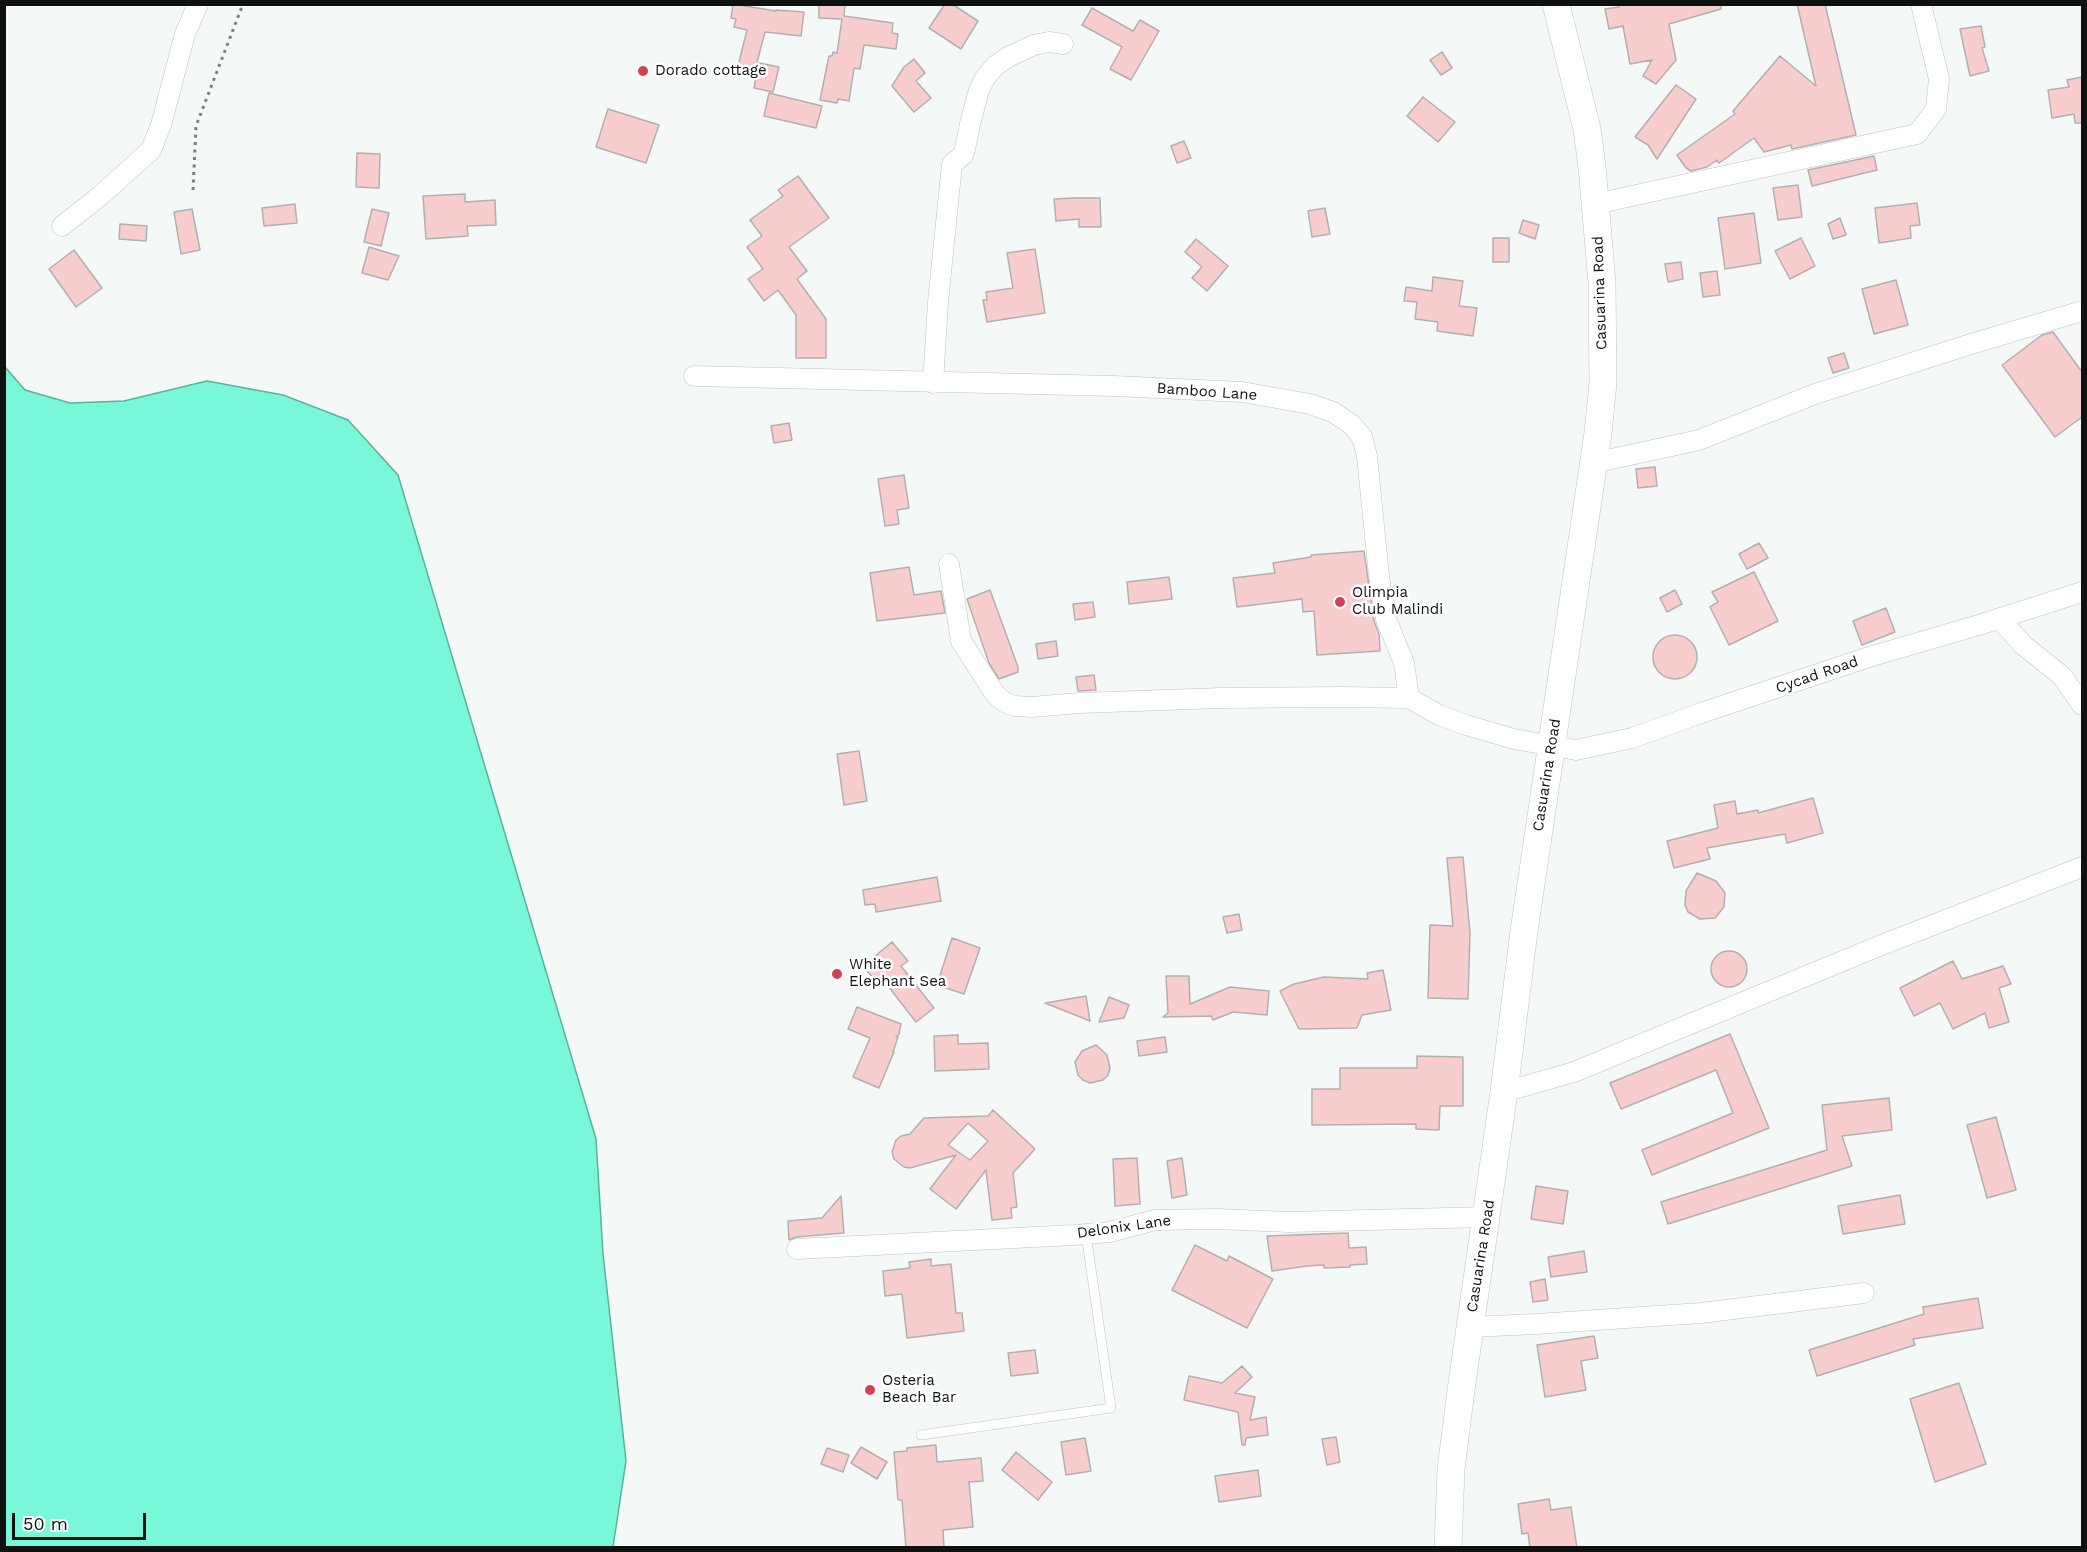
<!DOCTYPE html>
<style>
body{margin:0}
#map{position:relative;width:2087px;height:1552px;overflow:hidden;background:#f4f9f8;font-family:"Work Sans",sans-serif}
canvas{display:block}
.frame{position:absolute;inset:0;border:6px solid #0f1110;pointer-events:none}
.scale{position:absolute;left:12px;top:1513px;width:134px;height:27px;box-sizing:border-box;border:3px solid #0f1110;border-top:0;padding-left:8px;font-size:18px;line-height:21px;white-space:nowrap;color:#0f1110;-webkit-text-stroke:4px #fff;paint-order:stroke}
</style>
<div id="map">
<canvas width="2087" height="1552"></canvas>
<div class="frame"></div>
<div class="scale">50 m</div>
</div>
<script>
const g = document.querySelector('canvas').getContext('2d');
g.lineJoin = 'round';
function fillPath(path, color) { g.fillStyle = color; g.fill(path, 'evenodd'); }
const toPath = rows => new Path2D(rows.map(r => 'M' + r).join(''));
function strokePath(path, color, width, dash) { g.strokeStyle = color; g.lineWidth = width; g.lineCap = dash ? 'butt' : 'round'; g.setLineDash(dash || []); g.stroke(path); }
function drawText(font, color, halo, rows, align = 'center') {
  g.font = font + ' "Work Sans",sans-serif'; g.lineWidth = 5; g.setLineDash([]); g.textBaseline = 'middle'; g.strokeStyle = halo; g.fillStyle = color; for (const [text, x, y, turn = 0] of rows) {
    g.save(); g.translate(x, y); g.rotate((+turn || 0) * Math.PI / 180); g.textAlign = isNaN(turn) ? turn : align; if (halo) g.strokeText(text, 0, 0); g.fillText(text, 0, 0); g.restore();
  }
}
const water = toPath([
 [5,367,25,390,70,403,124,401,207,381,283,395,348,420,398,475,596,1139,603,1254,626,1461,613,1547,5,1547,5,367]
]);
fillPath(water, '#79f7d9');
strokePath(water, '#59b29d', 1.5);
const building = toPath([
 [733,4,776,11,776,10,804,12,801,36,765,32,755,70,738,66,747,30,734,27,736,19,731,18,733,4],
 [819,4,845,4,844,16,893,23,892,33,898,34,896,49,864,45,860,69,854,68,849,101,838,99,837,103,820,100,829,56,832,56,833,52,837,53,842,19,819,18,819,4],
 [945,4,952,4,978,21,961,49,929,28,945,4],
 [1619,4,1721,4,1721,9,1669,24,1676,60,1656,84,1643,76,1652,60,1630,64,1623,26,1609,29,1605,9,1619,7,1619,4],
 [1797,4,1825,4,1856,135,1792,149,1791,145,1764,152,1754,138,1719,163,1717,160,1707,167,1691,171,1686,168,1677,155,1735,114,1733,111,1780,56,1816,86,1797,4],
 [1092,8,1133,31,1140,20,1159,31,1131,80,1110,69,1122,47,1082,25,1092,8],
 [1981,26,1985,47,1982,48,1989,71,1970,76,1960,29,1981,26],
 [1442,52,1452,68,1441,75,1430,60,1442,52],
 [914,59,925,73,916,81,931,98,914,112,892,86,904,67,914,59],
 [759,63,779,67,773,92,754,88,759,63],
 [2082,77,2082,123,2075,123,2074,114,2052,118,2048,90,2069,87,2067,80,2082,77],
 [1676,85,1696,99,1657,159,1648,145,1635,137,1676,85],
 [769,93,822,106,816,128,764,116,769,93],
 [1423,97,1455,122,1438,142,1407,116,1423,97],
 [608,109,659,125,646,163,596,147,608,109],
 [1184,141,1191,158,1177,163,1171,146,1184,141],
 [357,153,380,154,379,188,356,187,357,153],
 [1874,156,1877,170,1812,186,1808,170,1874,156],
 [798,176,829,218,789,247,807,271,797,279,826,319,826,358,796,358,796,315,778,290,764,301,748,279,763,269,747,247,762,236,750,220,783,196,778,190,798,176],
 [1798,185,1802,217,1778,220,1773,188,1798,185],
 [465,194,465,202,495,200,496,225,467,226,468,236,426,239,423,196,465,194],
 [1074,198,1100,198,1101,227,1079,227,1079,219,1056,221,1054,199,1074,198],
 [1917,203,1920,225,1910,226,1911,238,1879,243,1875,208,1917,203],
 [295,204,297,223,264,226,262,208,295,204],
 [1325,208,1330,234,1312,237,1308,211,1325,208],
 [192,209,200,250,181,254,174,212,192,209],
 [372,209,389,213,381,246,364,242,372,209],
 [1754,213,1761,263,1725,269,1718,218,1754,213],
 [1840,218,1846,235,1833,239,1828,224,1840,218],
 [1523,220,1539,225,1535,239,1519,233,1523,220],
 [120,224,147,226,146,241,119,239,120,224],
 [1493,238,1509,238,1509,262,1493,262,1493,238],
 [1801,238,1815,266,1790,279,1775,251,1801,238],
 [1196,239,1228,266,1207,291,1192,278,1202,267,1185,252,1196,239],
 [369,247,399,256,388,280,362,273,369,247],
 [1035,249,1045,313,987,322,983,300,987,300,986,292,1013,288,1007,253,1035,249],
 [74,250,102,288,76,307,49,269,74,250],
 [1681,262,1683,279,1668,282,1665,264,1681,262],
 [1717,271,1720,295,1703,297,1700,273,1717,271],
 [1433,277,1463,281,1459,306,1477,308,1473,336,1437,331,1438,322,1415,319,1417,302,1404,301,1406,287,1432,291,1433,277],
 [1896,280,1908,325,1874,334,1862,289,1896,280],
 [2053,332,2082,372,2082,417,2055,437,2002,365,2042,335,2053,332],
 [1844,353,1849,368,1833,373,1828,358,1844,353],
 [789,423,792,440,774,443,771,426,789,423],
 [1655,467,1657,486,1638,488,1636,469,1655,467],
 [904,475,909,508,897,510,899,524,885,526,878,479,904,475],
 [1759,543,1768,558,1747,569,1739,554,1759,543],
 [1364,551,1374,621,1379,634,1380,651,1317,655,1314,611,1303,612,1302,599,1237,607,1233,578,1275,573,1273,563,1311,557,1311,555,1364,551],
 [909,567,914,595,941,591,945,613,877,621,870,573,909,567],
 [1754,572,1778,621,1729,645,1710,607,1718,602,1712,592,1754,572],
 [1169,577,1172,599,1129,604,1127,582,1169,577],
 [990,590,1018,667,1018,672,999,679,989,663,967,599,990,590],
 [1675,590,1682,604,1667,612,1660,598,1675,590],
 [1093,602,1095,617,1075,620,1073,604,1093,602],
 [1886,608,1895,632,1862,645,1853,621,1886,608],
 '1653 657a22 22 0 1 1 44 0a22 22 0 1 1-44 0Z',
 [1056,641,1058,656,1038,659,1036,644,1056,641],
 [1094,675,1096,690,1078,691,1076,677,1094,675],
 [859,751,867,801,844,805,837,754,859,751],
 [1813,798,1823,833,1787,843,1785,834,1707,848,1710,859,1674,868,1667,841,1718,828,1714,805,1735,801,1737,814,1758,810,1758,813,1813,798],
 [1463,857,1470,933,1468,999,1428,998,1430,925,1453,926,1447,858,1463,857],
 [1697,873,1716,881,1725,893,1724,907,1715,918,1700,919,1688,912,1685,905,1686,891,1697,873],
 [937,877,941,901,876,912,875,904,865,905,863,890,937,877],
 [1239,914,1242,930,1227,933,1223,917,1239,914],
 [952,938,980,948,964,994,937,985,952,938],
 [892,942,908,961,901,966,934,1008,916,1022,884,981,879,985,863,966,892,942],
 '1711 969a18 18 0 1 1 36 0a18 18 0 1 1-36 0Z',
 [1953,961,1962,979,2003,966,2011,984,1999,988,2009,1022,1989,1028,1985,1013,1953,1029,1940,1003,1914,1016,1900,988,1953,961],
 [1383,970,1391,1010,1362,1015,1357,1028,1299,1029,1280,991,1294,984,1324,977,1368,979,1367,973,1383,970],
 [1166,976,1189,976,1190,1004,1230,987,1269,991,1267,1015,1233,1012,1213,1020,1211,1016,1163,1017,1168,1013,1166,976],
 [1086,996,1090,1021,1045,1003,1086,996],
 [1109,997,1129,1005,1124,1018,1099,1022,1109,997],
 [857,1007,901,1024,899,1034,896,1037,898,1037,893,1052,894,1052,879,1088,853,1077,870,1038,848,1029,857,1007],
 [1730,1034,1769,1128,1652,1175,1642,1150,1733,1113,1716,1070,1621,1109,1610,1083,1730,1034],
 [958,1035,958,1044,988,1043,989,1069,935,1071,934,1036,958,1035],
 [1165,1037,1167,1052,1139,1056,1137,1041,1165,1037],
 [1096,1045,1107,1055,1110,1068,1108,1075,1103,1080,1090,1083,1083,1080,1078,1075,1075,1062,1082,1051,1096,1045],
 [1417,1056,1463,1057,1463,1106,1440,1106,1439,1130,1416,1129,1416,1124,1312,1125,1312,1089,1340,1089,1340,1068,1417,1068,1417,1056],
 [1889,1098,1892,1130,1842,1136,1852,1166,1668,1224,1661,1202,1827,1150,1822,1105,1889,1098],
 [993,1110,1035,1149,1013,1173,1017,1207,1011,1208,1012,1218,992,1220,986,1170,956,1209,930,1189,956,1155,910,1168,904,1167,894,1159,892,1152,896,1140,901,1136,910,1134,924,1118,988,1116,993,1110],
 [968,1123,988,1141,970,1160,948,1145,968,1123],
 [1996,1117,2016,1190,1987,1198,1967,1125,1996,1117],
 [1137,1158,1140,1204,1115,1206,1113,1159,1137,1158],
 [1182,1158,1187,1195,1172,1198,1167,1161,1182,1158],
 [1536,1186,1568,1191,1563,1224,1531,1219,1536,1186],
 [1900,1195,1905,1224,1843,1234,1838,1206,1900,1195],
 [841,1196,844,1233,796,1237,789,1240,788,1221,822,1218,841,1196],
 [1348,1233,1349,1248,1366,1247,1367,1264,1350,1265,1350,1267,1324,1268,1324,1265,1307,1266,1272,1271,1267,1236,1348,1233],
 [1195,1245,1227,1261,1229,1256,1273,1279,1247,1328,1172,1290,1195,1245],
 [1584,1251,1587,1272,1551,1277,1548,1257,1584,1251],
 [931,1259,931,1266,951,1264,956,1313,962,1313,964,1331,907,1338,902,1294,885,1296,883,1271,910,1268,909,1262,931,1259],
 [1545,1279,1548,1300,1533,1302,1530,1282,1545,1279],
 [1978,1298,1983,1328,1913,1339,1915,1345,1817,1376,1809,1350,1924,1314,1923,1307,1978,1298],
 [1594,1336,1598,1358,1581,1361,1586,1390,1545,1397,1537,1345,1594,1336],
 [1035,1350,1038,1373,1011,1376,1008,1353,1035,1350],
 [1242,1366,1252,1377,1235,1393,1255,1397,1250,1420,1266,1417,1268,1435,1246,1438,1245,1445,1242,1445,1238,1412,1184,1400,1189,1376,1222,1383,1242,1366],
 [1959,1383,1986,1464,1935,1482,1910,1399,1959,1383],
 [1336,1437,1340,1462,1327,1465,1322,1439,1336,1437],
 [1085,1438,1091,1471,1066,1475,1061,1442,1085,1438],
 [936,1445,937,1462,981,1458,983,1481,969,1482,973,1527,943,1530,944,1548,906,1548,902,1500,898,1500,894,1452,907,1451,907,1448,936,1445],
 [861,1447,887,1462,877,1479,851,1463,861,1447],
 [827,1448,849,1455,843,1472,821,1464,827,1448],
 [1016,1452,1052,1482,1038,1500,1002,1470,1016,1452],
 [1258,1470,1261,1496,1219,1502,1215,1476,1258,1470],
 [1549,1499,1551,1510,1571,1507,1577,1548,1530,1548,1528,1533,1522,1534,1518,1504,1549,1499]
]);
fillPath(building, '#f8cdcd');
strokePath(building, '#b4afaf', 1.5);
const lane = toPath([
 [921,1435,1111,1408,1086,1234]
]);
const street = toPath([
 [1595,204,1917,134,1936,109,1939,79,1921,4],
 [62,226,100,196,151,150,161,125,185,34,198,4],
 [694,376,1114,386,1242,392,1310,404,1333,412,1352,425,1362,437,1367,456,1379,576,1386,619,1404,663,1409,698,1439,715,1466,725,1514,739,1576,750,1632,738,1701,713,1869,657,1982,624,2082,592],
 [933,383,938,302,952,164,963,155,965,149,970,124,979,90,985,78,995,66,1008,57,1034,45,1049,42,1063,44],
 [1593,463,1699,440,1815,394,1971,344,2082,311],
 [949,564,961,641,995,694,1004,702,1015,706,1032,707,1079,703,1221,698,1342,697,1409,698],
 [1999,618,2023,645,2062,676,2082,705],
 [1504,1092,1574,1072,1879,946,2082,867],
 [797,1249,1074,1235,1110,1232,1155,1220,1217,1219,1289,1222,1487,1217],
 [1470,1327,1537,1324,1701,1313,1864,1293]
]);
const secondary = toPath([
 [1448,1548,1451,1469,1461,1390,1504,1092,1524,931,1598,433,1603,383,1602,283,1592,167,1587,129,1556,4]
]);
strokePath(lane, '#bdc2c0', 10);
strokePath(street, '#bdc2c0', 21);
strokePath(secondary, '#bdc2c0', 28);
strokePath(toPath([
 [193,190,196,126,243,4]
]), '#7b7e7d', 3, [3, 4.5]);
strokePath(lane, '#fff', 9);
strokePath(street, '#fff', 20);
strokePath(secondary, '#fff', 27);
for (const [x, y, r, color] of [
 [643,71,6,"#d24254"],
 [1340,602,6,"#d24254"],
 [837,974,6,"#d24254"],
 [870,1390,6,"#d24254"]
]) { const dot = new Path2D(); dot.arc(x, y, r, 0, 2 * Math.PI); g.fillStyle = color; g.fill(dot); strokePath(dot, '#fff', 2); }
drawText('15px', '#0f1110', '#fff', [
 ["Dorado cottage",655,71],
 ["Olimpia",1352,593],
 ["Club Malindi",1352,610],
 ["White",849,965],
 ["Elephant Sea",849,982],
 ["Osteria",882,1381],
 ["Beach Bar",882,1398]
], 'left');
drawText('15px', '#0f1110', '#fff', [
 ["Casuarina Road",1600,293,-92],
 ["Bamboo Lane",1207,392,4],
 ["Cycad Road",1817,675,-19],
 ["Casuarina Road",1547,775,-81],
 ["Delonix Lane",1124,1227,-8],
 ["Casuarina Road",1481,1256,-81]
]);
</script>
